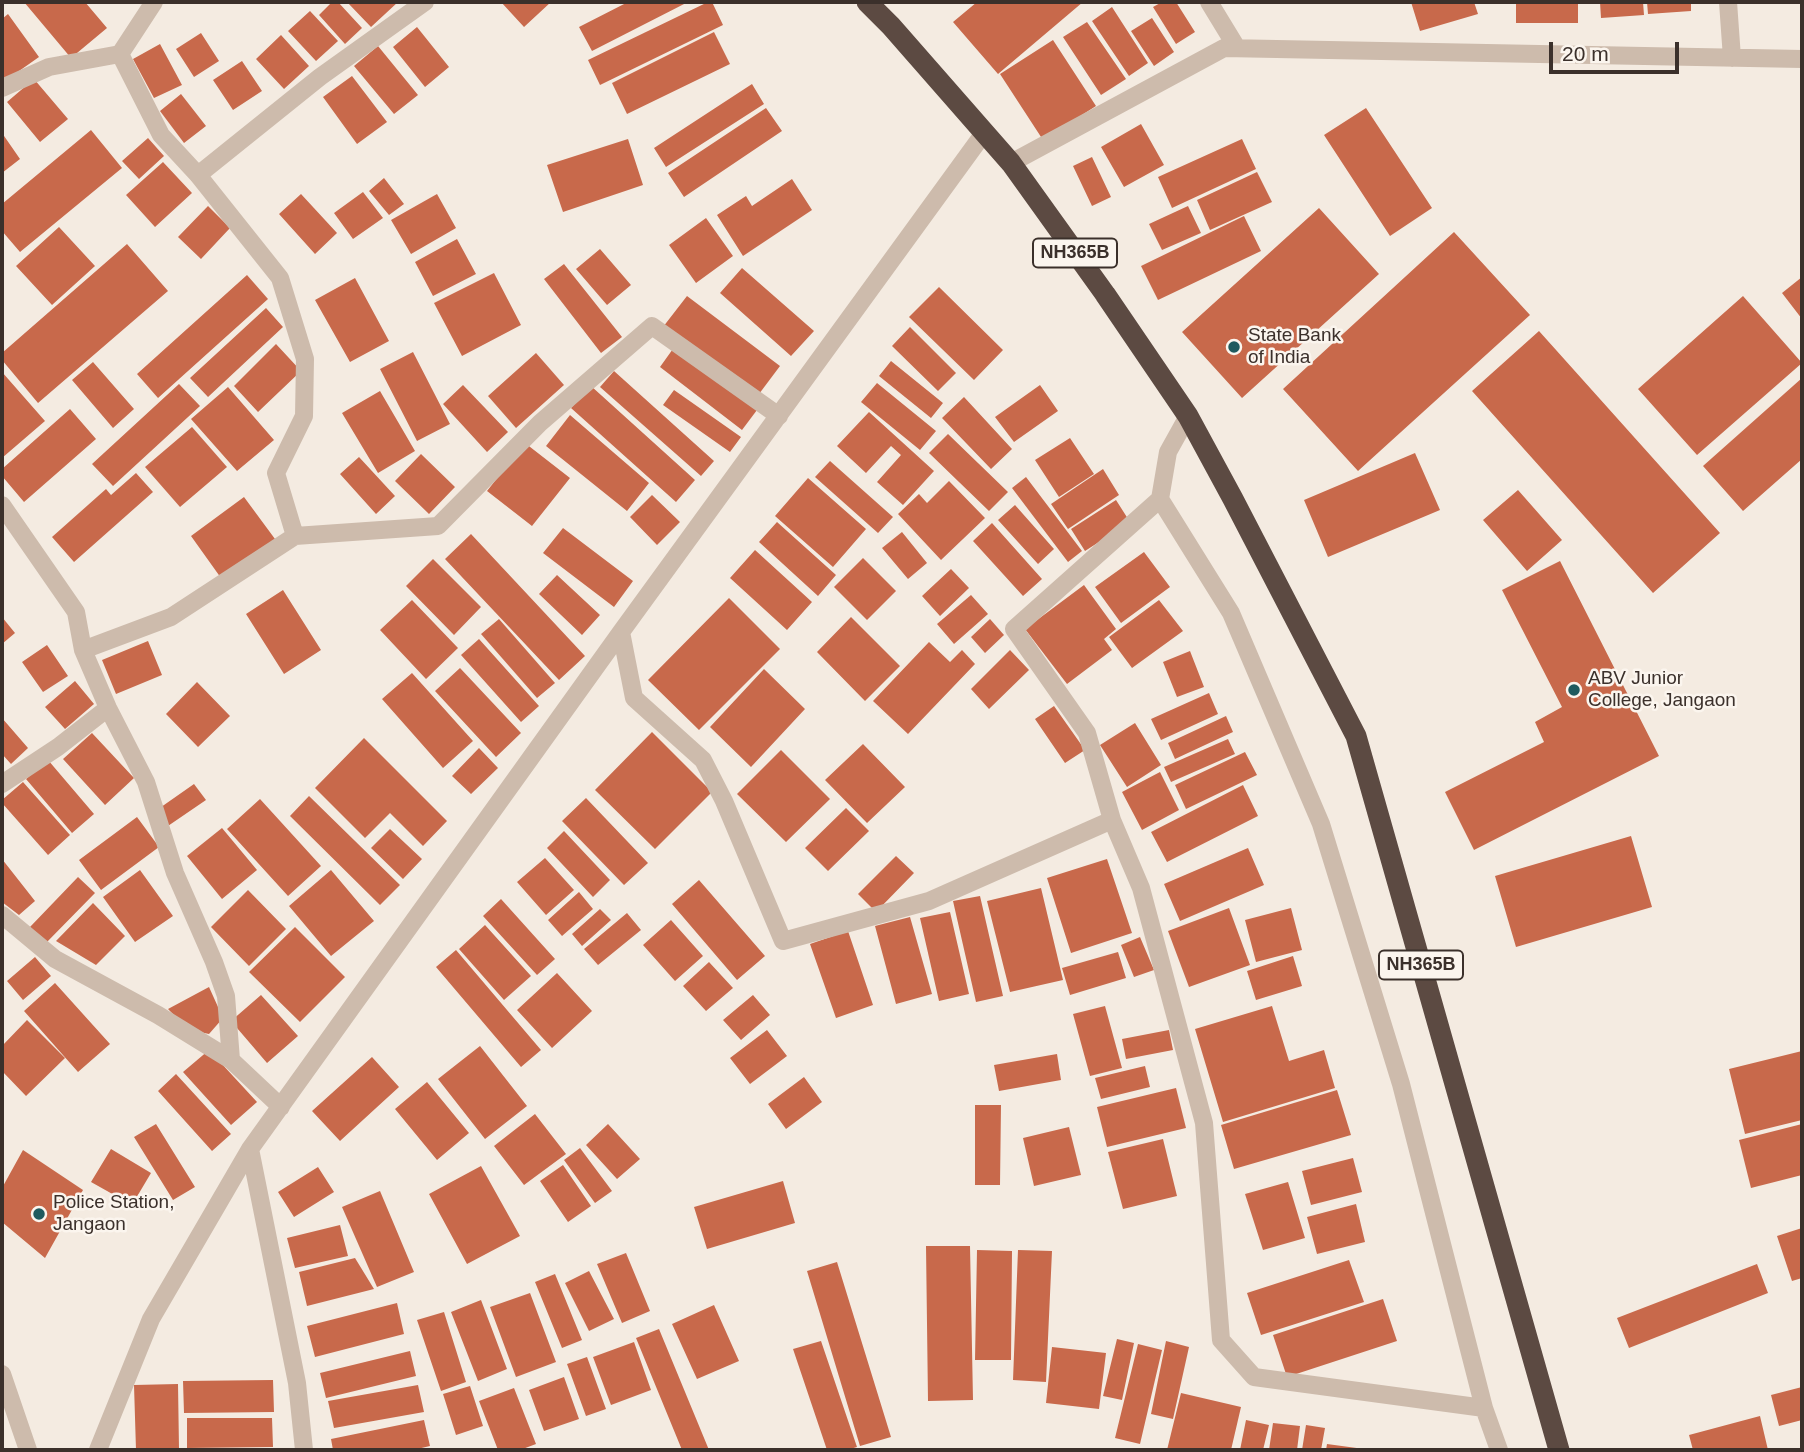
<!DOCTYPE html>
<style>
body{margin:0}
#map{position:relative;width:1804px;height:1452px;overflow:hidden;background:#f4ebe1;font-family:Helvetica,sans-serif}
canvas{display:block}
.frame{position:absolute;inset:0;border:4px solid #3b302b;pointer-events:none}
.scale{position:absolute;left:1549px;top:42px;width:130px;height:32px;box-sizing:border-box;border:4px solid #3b302b;border-top:0;padding-left:9px;font-size:21px;line-height:24px;white-space:nowrap;color:#3b302b;-webkit-text-stroke:5px #fbf5ee;paint-order:stroke}
</style>
<div id="map">
<canvas width="1804" height="1452"></canvas>
<div class="frame"></div>
<div class="scale">20 m</div>
</div>
<script>
const g = document.querySelector('canvas').getContext('2d');
g.lineJoin = 'round';
function fillPath(path, color) { g.fillStyle = color; g.fill(path, 'evenodd'); }
const toPath = rows => new Path2D(rows.map(r => 'M' + r).join(''));
function strokePath(path, color, width, dash) { g.strokeStyle = color; g.lineWidth = width; g.lineCap = dash ? 'butt' : 'round'; g.setLineDash(dash || []); g.stroke(path); }
function drawText(font, color, halo, rows, align = 'center') {
  g.font = font + ' Helvetica,sans-serif'; g.lineWidth = 5; g.setLineDash([]); g.textBaseline = 'middle'; g.strokeStyle = halo; g.fillStyle = color; for (const [text, x, y, turn = 0] of rows) {
    g.save(); g.translate(x, y); g.rotate((+turn || 0) * Math.PI / 180); g.textAlign = isNaN(turn) ? turn : align; if (halo) g.strokeText(text, 0, 0); g.fillText(text, 0, 0); g.restore();
  }
}
fillPath(toPath([
 [24,2,85,2,107,28,71,58],
 [332,2,338,2,362,28,345,44,319,15],
 [347,2,398,2,371,27],
 [501,2,551,2,524,27],
 [628,2,688,2,592,51,579,27],
 [708,2,712,2,723,25,600,85,588,60],
 [977,2,1083,2,998,74,953,22],
 [1162,2,1176,2,1195,32,1176,44,1153,7],
 [1411,2,1474,2,1478,14,1420,31],
 [1516,2,1578,2,1578,23,1516,23],
 [1600,2,1643,2,1644,15,1601,18],
 [1647,2,1691,2,1691,11,1648,14],
 [1112,7,1148,63,1129,76,1092,21],
 [310,11,338,41,316,61,288,31],
 [8,14,39,57,2,83,2,19],
 [1152,18,1174,52,1154,66,1131,31],
 [1087,22,1126,79,1101,95,1063,37],
 [417,27,449,67,425,87,393,47],
 [714,32,730,64,627,114,612,83],
 [201,33,219,61,194,77,176,49],
 [281,35,309,66,284,89,256,59],
 [1053,40,1096,106,1043,140,1000,74],
 [160,44,182,85,154,98,133,59],
 [378,46,418,95,394,114,354,66],
 [242,61,262,91,233,110,213,80],
 [352,76,387,122,357,144,323,97],
 [34,79,68,119,40,142,7,102],
 [752,84,764,104,666,167,654,148],
 [181,94,206,126,184,143,160,111],
 [766,108,782,131,684,197,668,173],
 [1366,108,1432,208,1390,236,1324,135],
 [1141,124,1164,165,1124,187,1101,147],
 [91,130,122,168,20,252,2,231,2,204],
 [2,133,20,159,2,173],
 [148,138,164,156,139,179,122,161],
 [628,139,643,185,563,212,547,165],
 [1242,139,1256,169,1172,208,1158,177],
 [1092,157,1111,197,1092,206,1073,166],
 [163,162,192,193,155,227,126,195],
 [1257,172,1272,202,1210,230,1197,200],
 [384,178,404,204,389,215,369,191],
 [792,179,812,210,743,256,717,215,746,196,752,206],
 [363,192,383,218,353,239,334,213],
 [301,194,337,233,315,254,279,214],
 [437,194,456,228,411,254,391,220],
 [208,206,230,228,201,259,178,237],
 [1188,206,1201,233,1162,250,1149,224],
 [1319,208,1379,274,1242,398,1182,332],
 [1244,216,1261,251,1158,300,1141,266],
 [706,218,733,256,696,283,669,245],
 [59,227,95,266,52,305,16,266],
 [1454,232,1530,315,1358,471,1283,389],
 [457,239,476,274,433,296,415,262],
 [127,244,168,291,38,403,2,360,2,353],
 [600,249,631,285,607,305,576,269],
 [564,264,622,337,601,353,544,279],
 [742,268,814,331,791,356,720,293],
 [494,273,521,325,462,356,434,303],
 [247,275,268,299,158,398,137,374],
 [1802,277,1802,319,1782,293],
 [355,278,389,341,350,362,315,300],
 [939,287,1003,350,974,380,909,317],
 [687,296,780,366,756,398,663,327],
 [1743,296,1802,363,1697,455,1638,389],
 [266,308,283,327,208,397,190,378],
 [910,327,956,373,938,391,892,346],
 [1539,331,1720,533,1653,593,1472,391],
 [276,344,301,371,258,412,234,386],
 [675,346,757,410,742,430,660,367],
 [413,352,450,424,417,441,380,369],
 [536,353,564,385,516,428,488,396],
 [891,361,943,403,931,418,879,376],
 [93,362,134,409,113,428,72,380],
 [614,371,714,461,701,476,600,387],
 [2,372,45,421,2,458],
 [1802,378,1802,459,1743,511,1703,466],
 [877,383,936,431,920,450,861,402],
 [179,384,200,406,113,486,92,464],
 [463,385,508,432,487,452,443,404],
 [1040,385,1058,411,1014,442,995,417],
 [591,386,695,480,676,502,571,408],
 [228,387,274,440,237,471,191,419],
 [674,390,741,437,730,452,663,405],
 [380,391,415,451,378,473,342,413],
 [964,397,1012,449,991,469,942,418],
 [70,409,96,439,24,502,2,476,2,469],
 [869,412,934,471,903,505,877,482,901,455,891,446,866,473,837,446],
 [570,415,649,483,627,511,546,446],
 [192,427,227,467,180,507,145,467],
 [948,434,1008,492,989,511,929,453],
 [1070,438,1094,474,1059,497,1035,460],
 [525,443,570,478,532,526,487,491],
 [1415,453,1440,510,1328,557,1304,500],
 [421,454,455,487,429,514,395,481],
 [359,457,395,496,376,514,340,474],
 [830,461,893,517,878,533,815,477],
 [1103,469,1119,495,1068,529,1051,504],
 [136,473,153,492,74,562,52,537,106,489,111,495],
 [1026,477,1082,551,1068,562,1012,488],
 [808,478,866,529,833,567,775,516],
 [949,481,985,518,941,560,898,514,919,494,927,503],
 [1518,490,1562,540,1527,571,1483,520],
 [652,495,680,522,657,545,630,517],
 [244,497,275,539,221,578,191,536],
 [1116,500,1130,522,1085,551,1071,529],
 [1015,505,1054,549,1038,564,998,520],
 [777,522,836,575,818,596,759,542],
 [992,523,1042,579,1023,596,973,541],
 [563,528,633,581,614,607,543,553],
 [902,532,927,563,908,579,882,548],
 [471,534,585,656,559,680,445,559],
 [755,550,812,602,787,630,730,578],
 [1144,552,1170,587,1121,623,1095,587],
 [863,558,896,591,867,620,834,587],
 [433,559,481,607,454,635,406,586],
 [1560,561,1659,756,1474,850,1445,792,1544,742,1535,722,1562,707,1502,590],
 [951,569,969,588,940,616,922,596],
 [557,575,600,615,582,635,539,594],
 [1084,585,1116,629,1104,639,1112,650,1067,684,1025,629],
 [283,590,321,650,284,674,246,614],
 [971,595,988,614,954,644,937,624],
 [729,598,780,649,699,730,648,680],
 [412,600,458,648,426,679,380,630],
 [1159,600,1183,631,1132,668,1109,637],
 [2,617,15,633,2,644],
 [851,617,900,666,865,701,817,652],
 [499,619,555,683,537,698,481,634],
 [990,619,1004,635,985,653,971,637],
 [479,639,539,706,521,722,461,655],
 [148,641,162,675,116,694,102,660],
 [929,642,950,662,962,650,975,664,908,734,873,701],
 [47,645,68,676,43,692,22,662],
 [1010,650,1029,670,989,709,971,689],
 [1190,651,1204,687,1177,697,1163,662],
 [460,668,521,733,496,757,435,691],
 [764,669,805,709,751,767,710,727],
 [412,673,473,741,443,768,382,699],
 [75,681,94,704,65,729,45,707],
 [197,682,230,716,198,747,166,714],
 [1209,693,1218,714,1161,740,1151,719],
 [1054,706,1085,750,1065,763,1035,719],
 [1226,716,1233,732,1175,759,1168,743],
 [2,718,28,748,11,764,2,754],
 [1135,723,1161,765,1127,787,1100,745],
 [652,732,712,792,655,849,595,790],
 [92,733,134,778,105,805,63,759],
 [364,738,447,821,423,846,390,813,365,838,315,788],
 [1228,739,1235,754,1171,782,1164,767],
 [863,744,905,787,867,823,825,780],
 [479,748,498,768,471,794,452,776],
 [781,750,830,799,786,842,737,794],
 [1245,752,1257,775,1186,809,1175,785],
 [48,760,94,814,72,833,26,779],
 [1160,772,1179,810,1142,830,1122,792],
 [23,782,70,835,48,855,2,803,2,800],
 [194,784,206,800,165,828,154,812],
 [1243,785,1258,816,1167,862,1151,832],
 [309,796,400,885,380,905,290,816],
 [586,798,648,863,624,885,562,821],
 [260,799,321,866,288,896,227,829],
 [846,808,869,831,828,871,805,848],
 [137,817,159,847,101,890,79,860],
 [222,828,257,870,222,899,187,856],
 [390,829,422,859,403,879,371,848],
 [564,831,610,880,593,897,547,848],
 [1631,836,1652,907,1516,947,1495,876],
 [1248,848,1264,885,1180,921,1164,884],
 [896,856,914,873,876,912,858,894],
 [545,858,574,890,546,915,517,882],
 [2,859,35,901,19,915,2,902],
 [1107,859,1132,933,1071,953,1047,878],
 [140,870,173,916,135,942,103,897],
 [331,870,374,921,331,956,289,906],
 [78,877,95,893,46,943,30,927],
 [699,880,765,956,737,980,672,904],
 [1041,888,1063,980,1010,992,987,901],
 [248,890,286,929,249,966,211,927],
 [579,892,593,909,562,936,548,920],
 [980,896,1003,996,976,1002,953,901],
 [501,899,555,959,537,975,483,916],
 [93,903,125,936,96,965,56,941],
 [1229,908,1250,965,1189,987,1168,931],
 [1291,908,1302,950,1256,962,1245,920],
 [600,909,611,920,582,946,572,934],
 [950,912,969,994,939,1001,920,918],
 [627,913,641,930,598,965,584,949],
 [910,917,932,994,896,1004,875,926],
 [671,920,703,956,675,981,643,945],
 [485,925,531,976,504,1000,459,949],
 [295,927,345,977,300,1022,249,972],
 [848,931,873,1005,836,1018,810,944],
 [1140,937,1154,970,1134,977,1121,945],
 [456,950,541,1050,521,1067,436,967],
 [1118,952,1126,978,1070,995,1062,968],
 [1293,956,1302,986,1256,1000,1247,971],
 [35,957,51,976,23,1000,7,981],
 [709,962,733,988,706,1011,683,986],
 [557,973,592,1011,552,1048,517,1010],
 [55,983,110,1044,78,1072,24,1011],
 [209,987,223,1018,209,1034,195,1031,183,1024,168,1009],
 [261,995,298,1036,267,1063,231,1021],
 [753,995,770,1015,741,1040,723,1020],
 [1105,1006,1122,1068,1090,1076,1073,1014],
 [1272,1006,1289,1061,1324,1050,1335,1088,1223,1122,1195,1029],
 [27,1020,65,1058,26,1096,2,1071,2,1046],
 [767,1030,787,1056,750,1084,730,1058],
 [1169,1030,1173,1050,1126,1059,1122,1039],
 [480,1046,527,1106,485,1139,438,1079],
 [209,1050,257,1102,231,1125,183,1072],
 [1802,1051,1802,1120,1745,1134,1729,1069],
 [1057,1054,1061,1080,999,1091,994,1065],
 [372,1057,399,1087,340,1141,312,1111],
 [1145,1066,1150,1087,1101,1099,1095,1078],
 [176,1074,231,1134,212,1151,158,1091],
 [804,1077,822,1102,786,1129,768,1104],
 [427,1082,469,1133,437,1160,395,1109],
 [1176,1088,1186,1128,1107,1147,1097,1107],
 [1337,1090,1351,1135,1234,1169,1221,1125],
 [975,1105,1001,1105,1000,1185,975,1185],
 [535,1114,566,1154,524,1185,494,1146],
 [156,1124,195,1187,173,1200,134,1137],
 [608,1124,640,1159,617,1179,586,1145],
 [1802,1124,1802,1175,1751,1188,1739,1140],
 [1069,1127,1081,1175,1034,1186,1023,1138],
 [1163,1139,1177,1196,1123,1209,1108,1152],
 [580,1148,612,1191,595,1203,564,1160],
 [111,1149,151,1173,132,1205,91,1182],
 [23,1150,83,1190,45,1258,2,1222,2,1188],
 [1353,1158,1362,1192,1311,1205,1302,1171],
 [563,1165,591,1206,568,1222,540,1181],
 [481,1166,520,1236,467,1264,429,1194],
 [318,1167,334,1192,294,1217,278,1192],
 [783,1181,795,1223,707,1249,694,1207],
 [1288,1182,1305,1238,1263,1250,1245,1194],
 [380,1191,414,1272,377,1287,342,1207],
 [1356,1204,1365,1242,1317,1254,1307,1217],
 [340,1225,348,1256,295,1268,287,1238],
 [1802,1228,1802,1278,1792,1281,1777,1236],
 [926,1246,970,1246,973,1400,928,1401],
 [977,1250,1012,1251,1011,1360,975,1360],
 [1018,1250,1052,1251,1046,1382,1013,1380],
 [626,1253,650,1311,622,1323,597,1264],
 [355,1258,374,1289,307,1306,299,1272],
 [1349,1260,1364,1302,1261,1335,1247,1293],
 [837,1262,891,1437,860,1446,807,1271],
 [1757,1264,1768,1293,1629,1348,1617,1318],
 [589,1271,614,1319,589,1331,565,1283],
 [555,1274,582,1340,562,1348,535,1282],
 [530,1293,556,1362,516,1377,490,1307],
 [1383,1299,1397,1341,1287,1377,1273,1335],
 [481,1300,507,1369,478,1381,451,1312],
 [397,1303,404,1334,315,1357,307,1326],
 [714,1305,739,1361,697,1379,672,1324],
 [444,1312,466,1382,441,1391,417,1320],
 [659,1329,709,1450,682,1450,636,1338],
 [1117,1339,1134,1343,1122,1400,1103,1396],
 [821,1341,857,1447,847,1450,827,1450,793,1349],
 [1166,1341,1189,1347,1173,1419,1151,1414],
 [634,1342,651,1390,611,1405,593,1357],
 [1138,1344,1162,1350,1140,1444,1115,1438],
 [1052,1347,1106,1353,1099,1409,1046,1403],
 [410,1351,416,1376,326,1398,320,1373],
 [587,1357,606,1409,586,1416,567,1364],
 [564,1377,579,1419,544,1431,529,1390],
 [273,1380,274,1412,184,1413,183,1381],
 [178,1384,179,1449,136,1450,134,1385],
 [418,1385,424,1412,334,1428,328,1401],
 [470,1386,483,1426,456,1435,443,1394],
 [1802,1387,1802,1420,1779,1426,1771,1395],
 [514,1388,536,1444,520,1450,498,1450,479,1401],
 [1181,1393,1241,1407,1231,1450,1167,1450],
 [1760,1416,1768,1450,1693,1450,1689,1435],
 [187,1418,272,1418,273,1447,187,1448],
 [424,1420,430,1446,413,1450,333,1450,331,1439],
 [1246,1420,1269,1425,1263,1450,1240,1450],
 [1273,1423,1300,1426,1297,1450,1269,1450],
 [1306,1425,1325,1428,1321,1450,1302,1450],
 [1327,1444,1364,1449,1364,1450,1326,1450]
]), '#c8694b');
strokePath(toPath([
 [1209,2,1237,48],
 [1728,2,1732,58],
 [2,88,49,67,120,54,154,2],
 [1011,163,1224,48,1802,59],
 [198,175,320,77,425,2],
 [1188,416,1168,452,1160,499,1231,613,1321,824,1401,1084,1484,1408,1499,1450],
 [1160,499,1014,629,1087,733,1112,820,1141,888,1204,1123,1221,1340,1254,1377,1484,1408],
 [2,505,76,612,83,650,108,708,146,782,175,873,214,962,226,996,231,1060],
 [295,536,438,526,540,423,652,326,779,416],
 [621,632,634,698,703,760,724,801,783,941,929,901,1112,820],
 [83,650,171,617,295,536,276,473,304,416,305,359,280,278,198,175,161,135,120,54],
 [2,784,58,747,108,708],
 [2,915,55,959,158,1015,231,1060,281,1107],
 [250,1149,297,1383,304,1450],
 [2,1374,28,1450],
 [98,1450,151,1319,250,1149,621,632,984,133]
]), '#cdbbac', 18);
strokePath(toPath([
 [867,2,891,26,1011,163,1105,294,1188,416,1233,499,1356,736,1559,1450]
]), '#5c4a42', 21);
for (const [x, y, r, color] of [
 [1234,347,7,"#1f5a5e"],
 [1574,690,7,"#1f5a5e"],
 [39,1214,7,"#1f5a5e"]
]) { const dot = new Path2D(); dot.arc(x, y, r, 0, 2 * Math.PI); g.fillStyle = color; g.fill(dot); strokePath(dot, '#fbf5ee', 2.5); }
for (const [x, y, w] of [
 [1075,253,84],
 [1421,965,84]
]) { const box = new Path2D(); box.roundRect(x - w / 2, y - 14.5, w, 29, 5); g.fillStyle = '#fbf5ee'; g.fill(box); strokePath(box, '#3b302b', 2); }
drawText('bold 18px', '#3b302b', null, [
 ["NH365B",1075,253],
 ["NH365B",1421,965]
]);
drawText('19px', '#3b302b', '#fbf5ee', [
 ["State Bank",1248,336],
 ["of India",1248,358],
 ["ABV Junior",1588,679],
 ["College, Jangaon",1588,701],
 ["Police Station,",53,1203],
 ["Jangaon",53,1225]
], 'left');
</script>
